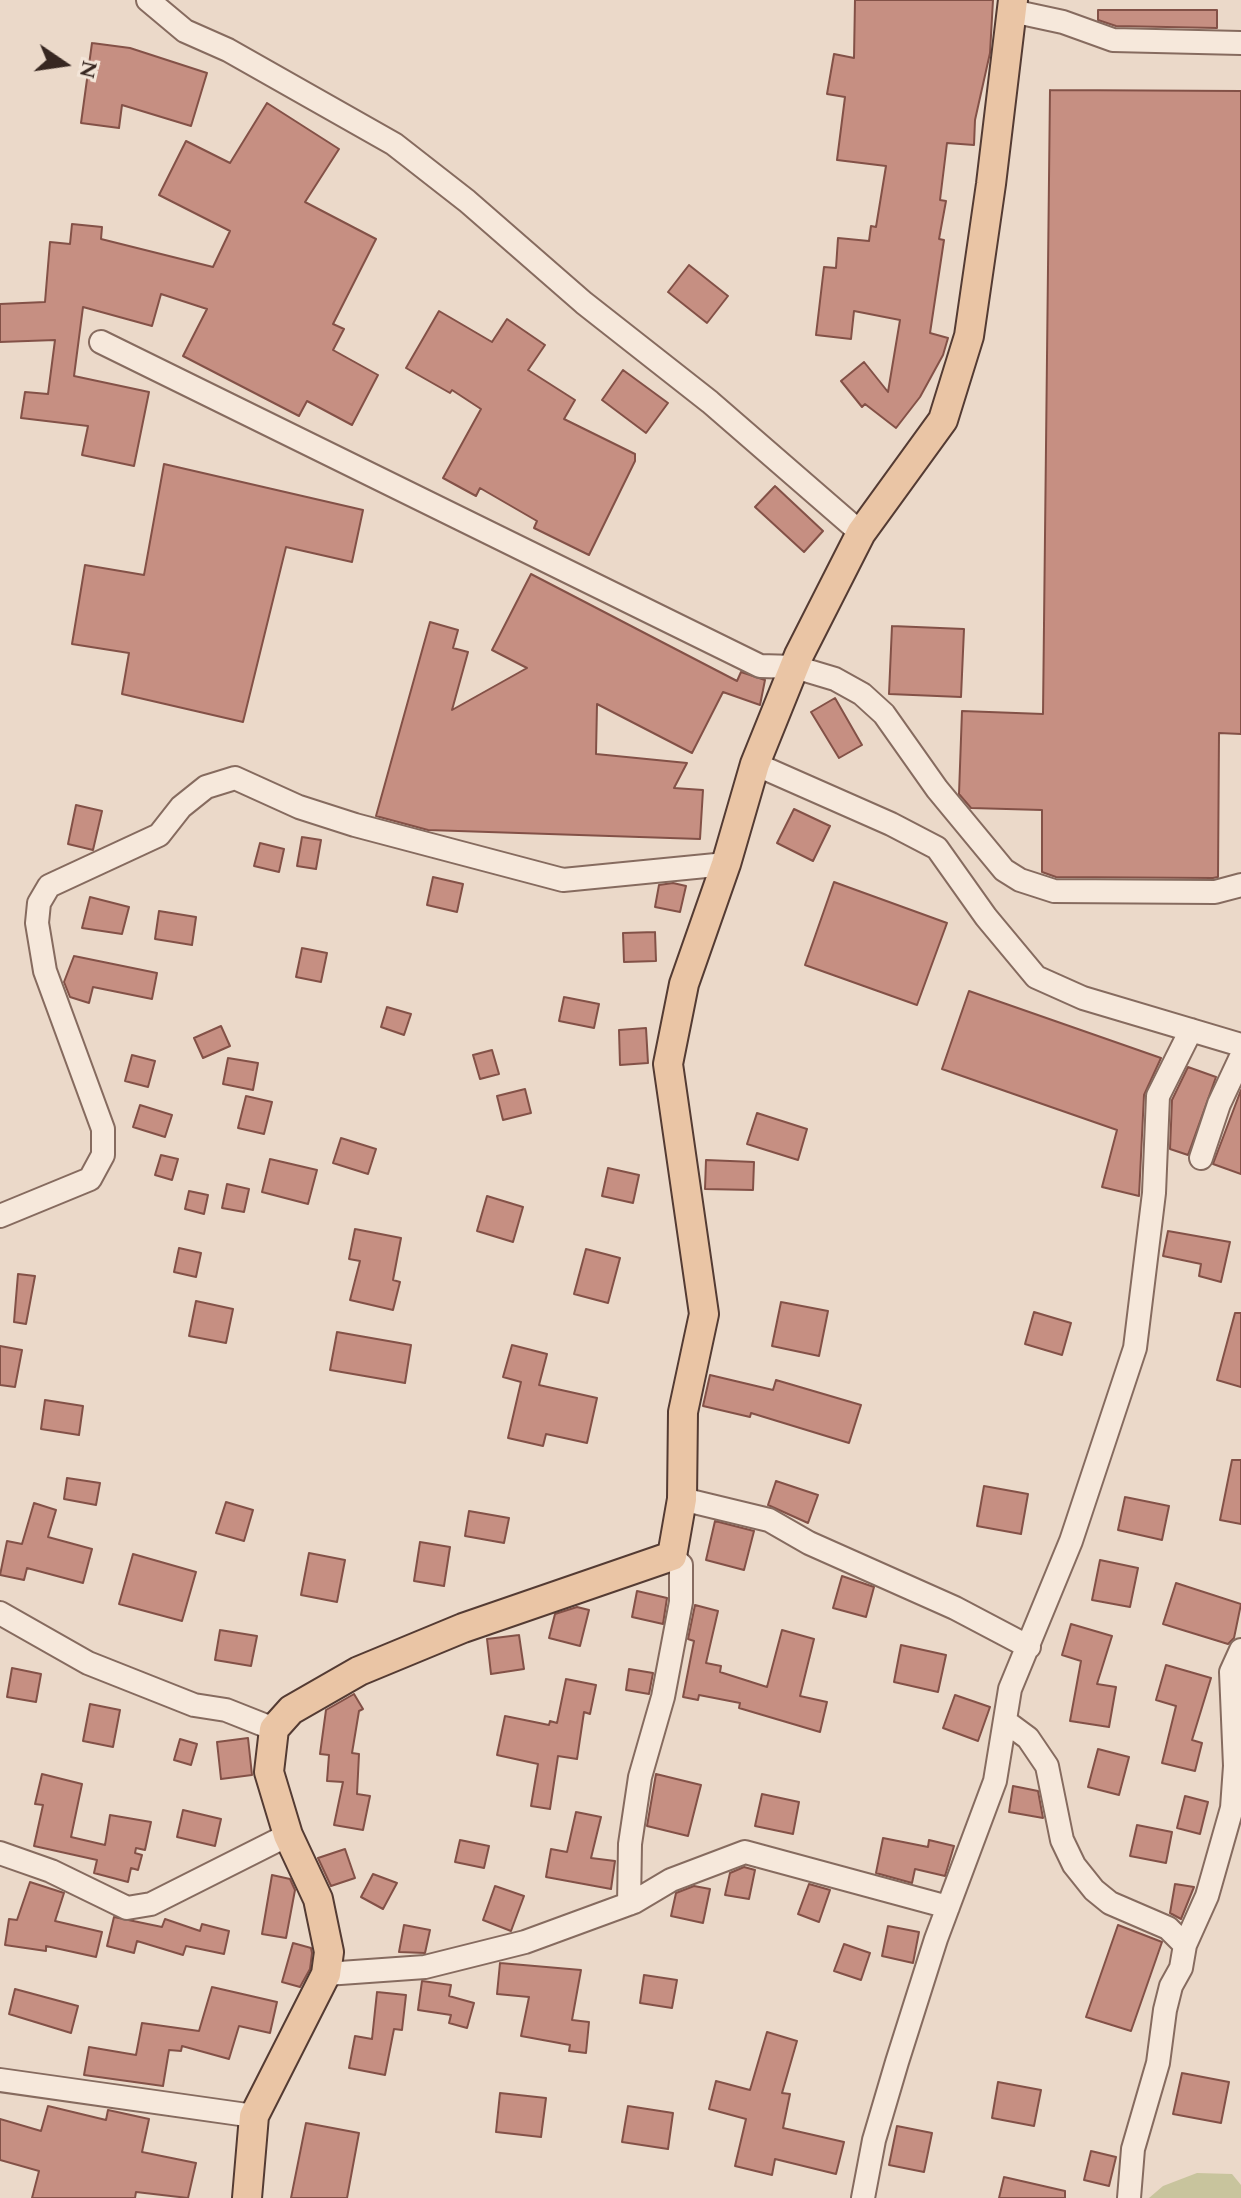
<!DOCTYPE html>
<style>
body{margin:0}
#map{position:relative;width:1241px;height:2198px;overflow:hidden;background:#ebd9c9;font-family:Spectral,serif}
canvas{display:block}
.north{position:absolute;left:24px;top:24px;width:80px;height:80px;-webkit-text-stroke:6px #f3e5d8;paint-order:stroke;rotate:103deg;font-size:22px;font-weight:700;line-height:32px;text-align:center;color:#372721}
.north::after{content:'';display:block;margin:auto;width:28px;height:36px;background:#372721;clip-path:polygon(50% 0,100% 100%,50% 72%,0 100%)}
</style>
<div id="map">
<canvas width="1241" height="2198"></canvas>
<div class="north">N</div>
</div>
<script>
const g = document.querySelector('canvas').getContext('2d');
g.lineJoin = 'round';
function fillPath(path, color) { g.fillStyle = color; g.fill(path, 'evenodd'); }
const toPath = rows => new Path2D(rows.map(r => 'M' + r).join(''));
function strokePath(path, color, width, dash) { g.strokeStyle = color; g.lineWidth = width; g.lineCap = dash ? 'butt' : 'round'; g.setLineDash(dash || []); g.stroke(path); }
fillPath(toPath([
 [1197,2173,1232,2174,1241,2185,1241,2198,1149,2198,1163,2186]
]), '#c8c49d');
const building = toPath([
 [855,0,993,0,990,53,975,120,974,145,947,143,940,200,946,201,939,239,944,240,930,333,948,338,943,355,920,397,896,428,865,404,862,407,841,381,864,362,888,392,900,320,854,311,851,339,816,335,824,267,836,268,838,238,869,241,871,226,876,227,886,166,837,160,845,97,827,94,834,54,854,58,855,0],
 [1098,10,1217,10,1217,28,1116,26,1098,20,1098,10],
 [92,43,130,48,207,73,191,126,122,105,119,128,81,123,92,43],
 [1050,90,1241,91,1241,734,1219,733,1218,877,1213,878,1056,877,1042,872,1042,810,971,808,959,794,962,711,1043,714,1050,90],
 [267,103,339,149,305,202,376,239,333,324,344,329,333,350,378,375,352,425,307,401,299,416,183,356,207,309,161,294,152,326,83,307,74,376,149,392,134,466,82,455,88,426,21,418,25,392,48,394,55,340,0,342,0,304,45,302,50,242,70,244,72,224,102,227,101,239,213,267,230,231,159,195,186,141,230,163,267,103],
 [689,265,728,296,707,323,668,292,689,265],
 [439,311,492,342,507,319,545,345,528,370,575,400,564,419,635,454,635,461,589,555,534,528,537,521,480,488,476,496,443,478,481,409,452,390,450,393,406,368,439,311],
 [623,370,668,403,646,433,602,400,623,370],
 [164,464,363,510,352,562,286,547,243,722,122,694,129,653,72,644,85,565,144,575,164,464],
 [775,486,823,531,804,552,755,507,775,486],
 [531,574,737,681,741,672,765,680,760,705,723,692,692,753,597,704,596,754,687,763,674,788,703,790,700,839,428,830,376,816,430,622,458,630,453,648,468,652,452,710,527,668,492,650,531,574],
 [892,626,964,629,961,697,889,694,892,626],
 [835,698,862,745,839,758,811,712,835,698],
 [76,805,102,811,93,850,68,844,76,805],
 [794,809,830,826,813,861,777,843,794,809],
 [302,837,321,840,316,869,297,866,302,837],
 [260,843,284,849,279,872,254,866,260,843],
 [433,877,463,884,457,912,427,905,433,877],
 [834,882,947,923,917,1005,805,965,834,882],
 [673,883,686,886,680,912,655,907,659,885,673,883],
 [90,897,129,907,122,934,82,928,90,897],
 [159,911,196,917,192,945,155,939,159,911],
 [655,932,656,961,624,962,623,933,655,932],
 [302,948,327,953,321,982,296,977,302,948],
 [74,956,157,973,152,999,93,987,89,1003,70,997,64,982,74,956],
 [969,991,1161,1058,1144,1095,1139,1196,1102,1187,1117,1130,942,1069,969,991],
 [564,997,599,1004,594,1028,559,1021,564,997],
 [387,1007,411,1014,404,1035,381,1027,387,1007],
 [221,1026,230,1046,203,1058,194,1038,221,1026],
 [646,1028,648,1063,620,1065,619,1030,646,1028],
 [492,1050,499,1074,480,1079,473,1055,492,1050],
 [132,1055,155,1061,148,1087,125,1081,132,1055],
 [228,1058,258,1063,253,1090,223,1084,228,1058],
 [1188,1067,1216,1077,1188,1155,1170,1149,1172,1100,1188,1067],
 [525,1089,531,1113,503,1120,497,1096,525,1089],
 [1241,1090,1241,1174,1213,1164,1241,1090],
 [246,1096,272,1102,264,1134,238,1128,246,1096],
 [140,1105,172,1115,165,1137,133,1127,140,1105],
 [757,1113,807,1129,798,1160,747,1144,757,1113],
 [341,1138,376,1149,368,1174,333,1163,341,1138],
 [161,1155,178,1159,172,1180,155,1175,161,1155],
 [270,1159,317,1170,308,1204,262,1192,270,1159],
 [706,1160,754,1162,753,1190,705,1189,706,1160],
 [608,1168,639,1175,633,1203,602,1196,608,1168],
 [227,1184,249,1189,244,1212,222,1208,227,1184],
 [189,1191,208,1195,204,1214,185,1209,189,1191],
 [487,1196,523,1207,513,1242,477,1231,487,1196],
 [355,1229,401,1238,393,1280,400,1282,393,1310,350,1300,360,1261,349,1259,355,1229],
 [1168,1231,1230,1242,1221,1282,1199,1276,1201,1264,1163,1256,1168,1231],
 [179,1248,201,1253,196,1277,174,1272,179,1248],
 [586,1249,620,1258,608,1303,574,1294,586,1249],
 [18,1274,35,1276,26,1324,14,1322,18,1274],
 [196,1301,233,1309,226,1343,189,1336,196,1301],
 [781,1302,828,1311,819,1356,772,1346,781,1302],
 [1034,1312,1071,1323,1062,1355,1025,1344,1034,1312],
 [1235,1313,1241,1313,1241,1387,1217,1380,1235,1313],
 [337,1332,411,1345,405,1383,330,1370,337,1332],
 [512,1345,547,1354,539,1385,597,1398,587,1443,546,1434,543,1446,508,1438,521,1382,503,1377,512,1345],
 [0,1346,22,1350,15,1387,0,1385,0,1346],
 [710,1375,773,1390,776,1380,861,1405,849,1443,751,1413,750,1417,703,1406,710,1375],
 [45,1400,83,1406,79,1435,41,1429,45,1400],
 [1232,1460,1241,1460,1241,1524,1220,1520,1232,1460],
 [67,1478,100,1483,96,1505,64,1499,67,1478],
 [776,1481,818,1495,808,1523,768,1505,776,1481],
 [984,1486,1028,1494,1021,1534,977,1526,984,1486],
 [1125,1497,1169,1506,1162,1540,1118,1530,1125,1497],
 [226,1502,253,1510,244,1541,216,1533,226,1502],
 [34,1503,56,1510,48,1537,92,1549,83,1583,27,1568,24,1580,0,1575,7,1541,22,1544,34,1503],
 [469,1511,509,1518,504,1543,465,1536,469,1511],
 [715,1521,754,1531,744,1570,706,1560,715,1521],
 [420,1542,450,1547,444,1586,414,1581,420,1542],
 [309,1553,345,1560,337,1602,301,1595,309,1553],
 [133,1554,196,1572,182,1621,119,1604,133,1554],
 [1100,1560,1138,1568,1130,1607,1092,1600,1100,1560],
 [842,1576,874,1587,866,1617,833,1608,842,1576],
 [1176,1583,1241,1604,1234,1638,1228,1644,1163,1624,1176,1583],
 [637,1591,667,1598,663,1624,632,1617,637,1591],
 [695,1605,718,1611,706,1663,721,1666,720,1672,767,1687,782,1630,814,1639,800,1696,827,1702,820,1732,739,1708,740,1703,699,1695,698,1700,683,1697,694,1641,688,1639,695,1605],
 [577,1607,589,1610,580,1646,549,1638,555,1614,577,1607],
 [1071,1624,1112,1636,1097,1684,1116,1687,1109,1727,1070,1721,1081,1661,1062,1655,1071,1624],
 [220,1630,257,1636,251,1666,215,1660,220,1630],
 [519,1635,524,1669,491,1674,487,1639,519,1635],
 [901,1645,946,1655,938,1692,894,1682,901,1645],
 [1166,1665,1211,1678,1192,1740,1202,1743,1195,1771,1162,1763,1176,1706,1156,1700,1166,1665],
 [12,1668,41,1674,36,1702,7,1697,12,1668],
 [629,1669,653,1673,649,1694,626,1690,629,1669],
 [566,1679,596,1685,590,1714,584,1712,577,1759,558,1756,550,1809,531,1806,538,1764,497,1755,505,1716,549,1725,550,1721,557,1723,566,1679],
 [354,1694,363,1709,359,1711,352,1753,359,1754,357,1794,370,1796,363,1830,334,1825,343,1782,327,1781,329,1755,320,1754,326,1710,354,1694],
 [955,1695,990,1707,978,1741,943,1728,955,1695],
 [90,1704,120,1710,113,1747,83,1741,90,1704],
 [248,1738,252,1775,221,1779,217,1742,248,1738],
 [180,1739,197,1744,191,1765,174,1760,180,1739],
 [1098,1749,1129,1757,1119,1795,1088,1787,1098,1749],
 [42,1774,82,1784,71,1837,105,1845,110,1815,151,1822,145,1850,136,1848,135,1853,142,1855,138,1870,131,1868,128,1882,94,1873,97,1860,34,1846,43,1805,35,1804,42,1774],
 [656,1774,701,1785,688,1836,647,1826,656,1774],
 [1013,1786,1038,1791,1043,1818,1009,1812,1013,1786],
 [762,1794,799,1802,793,1834,755,1826,762,1794],
 [1185,1796,1208,1802,1200,1834,1177,1828,1185,1796],
 [183,1810,221,1819,215,1846,177,1837,183,1810],
 [576,1812,601,1817,591,1858,615,1861,611,1889,546,1877,551,1849,567,1852,576,1812],
 [1137,1825,1172,1832,1166,1863,1130,1856,1137,1825],
 [883,1838,928,1847,929,1840,954,1846,945,1876,915,1869,912,1883,876,1873,883,1838],
 [460,1840,489,1846,484,1868,455,1862,460,1840],
 [345,1849,355,1878,331,1886,318,1858,345,1849],
 [744,1867,755,1870,749,1899,725,1895,730,1873,744,1867],
 [373,1874,397,1883,383,1909,361,1897,373,1874],
 [272,1875,290,1879,295,1890,286,1938,262,1934,272,1875],
 [30,1882,64,1893,55,1921,102,1932,96,1957,46,1946,46,1951,5,1945,9,1919,17,1920,30,1882],
 [809,1884,830,1890,819,1922,798,1914,809,1884],
 [1175,1884,1194,1887,1181,1919,1170,1913,1175,1884],
 [495,1886,524,1896,511,1931,483,1920,495,1886],
 [694,1886,710,1889,703,1923,671,1916,676,1893,694,1886],
 [114,1917,162,1927,165,1919,200,1931,202,1924,229,1931,224,1954,186,1946,183,1955,137,1941,134,1953,107,1946,114,1917],
 [404,1925,430,1930,425,1953,399,1952,404,1925],
 [1118,1925,1162,1942,1131,2031,1086,2017,1118,1925],
 [888,1926,919,1932,913,1963,882,1956,888,1926],
 [293,1943,311,1948,312,1953,310,1969,300,1987,282,1982,293,1943],
 [844,1944,870,1953,861,1980,834,1971,844,1944],
 [500,1963,581,1970,572,2020,589,2022,586,2053,569,2051,570,2045,521,2036,529,1997,497,1994,500,1963],
 [644,1975,677,1980,672,2008,640,2003,644,1975],
 [422,1981,451,1985,449,1996,474,2003,467,2028,449,2023,451,2015,418,2010,422,1981],
 [212,1987,277,2002,270,2033,239,2026,229,2059,182,2046,181,2051,169,2050,163,2086,84,2075,89,2047,136,2055,142,2023,199,2031,212,1987],
 [15,1989,78,2006,71,2033,9,2014,15,1989],
 [377,1992,406,1995,402,2030,394,2029,385,2075,349,2068,355,2036,372,2039,377,1992],
 [767,2032,797,2041,782,2093,790,2094,783,2128,844,2142,836,2174,775,2159,772,2175,735,2166,746,2119,709,2109,716,2081,750,2090,767,2032],
 [1182,2073,1229,2082,1221,2123,1173,2114,1182,2073],
 [998,2082,1041,2090,1034,2126,992,2118,998,2082],
 [500,2093,546,2098,541,2137,496,2132,500,2093],
 [48,2106,106,2120,108,2110,149,2119,142,2152,196,2163,188,2198,136,2192,135,2198,32,2198,39,2171,0,2160,0,2119,41,2131,48,2106],
 [628,2106,673,2113,668,2149,622,2142,628,2106],
 [306,2123,359,2133,347,2198,291,2198,306,2123],
 [897,2126,932,2133,924,2172,889,2165,897,2126],
 [1091,2151,1116,2157,1109,2186,1084,2180,1091,2151],
 [1004,2177,1065,2191,1065,2198,999,2198,1004,2177]
]);
fillPath(building, '#c68f82');
strokePath(building, '#835147', 2);
const minor = toPath([
 [148,0,185,31,228,50,394,144,467,201,584,303,710,402,861,533],
 [1012,11,1063,22,1113,40,1241,43],
 [101,342,760,666,795,667,835,679,862,694,884,714,937,789,1004,870,1020,880,1054,891,1215,892,1241,885],
 [755,764,891,824,937,848,986,917,1036,977,1083,998,1241,1045],
 [1201,1158,1219,1104,1241,1057],
 [0,1216,90,1179,103,1155,103,1129,45,971,37,923,39,903,49,886,159,835,181,807,206,787,235,778,299,807,355,825,563,880,726,864],
 [682,1499,769,1520,809,1543,955,1608,1029,1647],
 [0,1613,88,1663,194,1705,226,1710,274,1729],
 [1005,1721,1028,1738,1047,1766,1062,1840,1074,1865,1094,1890,1110,1903,1168,1928,1185,1945,1181,1968,1171,1986,1165,2010,1158,2063,1133,2149,1129,2198],
 [0,1853,51,1871,127,1908,151,1904,288,1835],
 [629,1904,630,1844,640,1777,663,1697,681,1602,681,1565,672,1556],
 [1185,1945,1207,1896,1232,1808,1235,1766,1231,1672,1241,1650],
 [326,1974,425,1967,525,1942,634,1902,671,1880,745,1852,948,1907],
 [0,2080,254,2116],
 [863,2198,874,2140,897,2062,936,1939,995,1781,1010,1689,1071,1541,1135,1348,1154,1193,1158,1096,1191,1030]
]);
const major = toPath([
 [247,2198,254,2116,326,1974,329,1952,318,1899,288,1835,269,1772,274,1729,291,1710,359,1671,463,1628,672,1556,682,1499,683,1412,704,1314,668,1064,684,984,726,864,755,764,799,655,861,533,943,420,969,336,991,184,1013,0]
]);
strokePath(minor, '#866b5f', 26);
strokePath(major, '#543b33', 32);
strokePath(minor, '#f6e8db', 22);
strokePath(major, '#eac5a5', 28);
</script>
